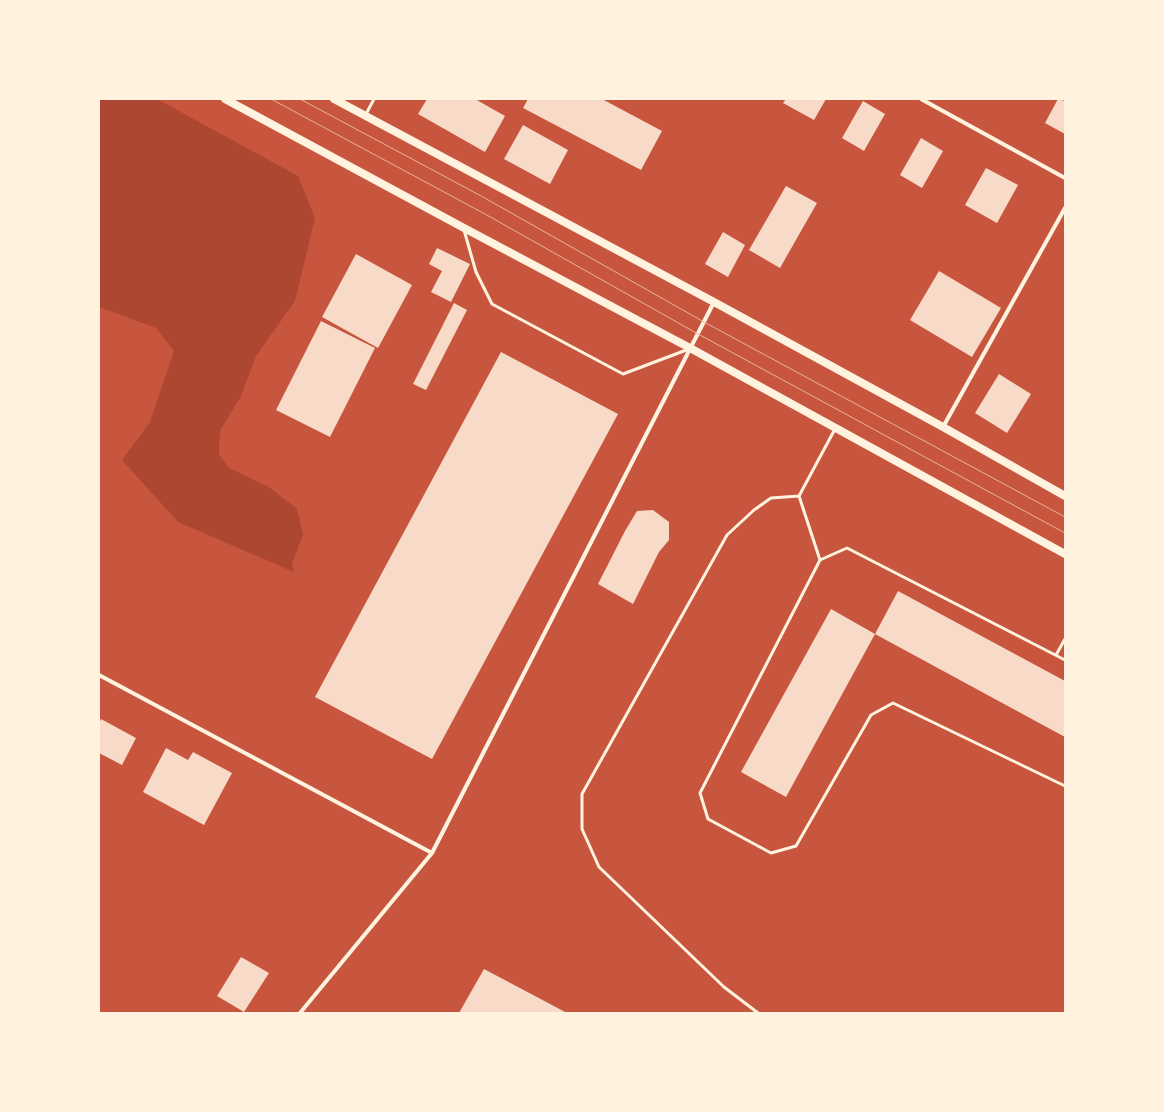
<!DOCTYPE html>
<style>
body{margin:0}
#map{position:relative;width:1164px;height:1112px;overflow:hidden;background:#c8553d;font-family:"Source Sans 3",sans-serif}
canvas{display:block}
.frame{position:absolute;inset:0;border:100px solid #fff3e0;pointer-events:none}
</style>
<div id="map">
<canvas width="1164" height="1112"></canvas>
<div class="frame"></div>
</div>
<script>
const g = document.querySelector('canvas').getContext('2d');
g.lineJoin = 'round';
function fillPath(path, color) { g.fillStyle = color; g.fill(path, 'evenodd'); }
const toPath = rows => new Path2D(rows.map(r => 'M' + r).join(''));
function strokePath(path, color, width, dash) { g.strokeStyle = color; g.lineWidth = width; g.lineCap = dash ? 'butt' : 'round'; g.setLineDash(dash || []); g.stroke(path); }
fillPath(toPath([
 [99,99,157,99,298,176,315,218,295,301,256,356,240,398,221,429,219,445,219,454,229,468,269,487,297,509,303,534,292,564,294,572,178,522,122,460,150,422,174,351,156,328,99,307]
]), '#ae4732');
fillPath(toPath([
 [427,99,475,99,505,116,485,152,418,114],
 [528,99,602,99,662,131,641,170,523,108],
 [786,99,826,99,814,120,783,103],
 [1058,99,1065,101,1065,134,1045,123],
 [863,101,885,114,864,151,842,138],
 [523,125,568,150,550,184,504,159],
 [921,138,943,151,922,188,900,175],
 [986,168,1018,185,997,223,965,205],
 [786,186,817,203,780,268,749,250],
 [723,232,745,245,728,277,705,264],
 [437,248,470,264,451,302,431,292,442,271,429,264],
 [356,254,412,285,378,348,322,317],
 [939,271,1001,308,972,357,910,320],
 [454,303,467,310,426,390,413,384],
 [321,321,375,348,330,437,276,410],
 [501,352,618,414,432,759,315,697],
 [999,374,1031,394,1007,433,975,413],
 [653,510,669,522,669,540,659,552,633,604,598,584,625,531,637,511],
 [898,591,1065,681,1065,737,875,634],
 [831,609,875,634,786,797,741,772],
 [101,719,136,738,122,765,99,753,99,724],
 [166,748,188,760,193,752,232,773,204,825,143,792],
 [241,957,269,973,244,1012,217,996],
 [484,969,567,1013,459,1013]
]), '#f7dbc8');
strokePath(toPath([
 [366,114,374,99],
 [464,230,476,272,492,304,623,374,689,349],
 [799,496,820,560,700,793,708,819,771,853,796,846,871,715,893,703,1065,786],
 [820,560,847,548,1065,660],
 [1056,655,1065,639],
 [758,1013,724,987,599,867,582,829,582,794,727,535,754,510,771,498,799,496,835,429]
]), '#fff3e0', 3);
strokePath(toPath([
 [921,99,1065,178],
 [943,427,1065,208],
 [99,675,432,853],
 [300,1013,432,853,714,302]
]), '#fff3e0', 4);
strokePath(toPath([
 [225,99,464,228,690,348,1065,554],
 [334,99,714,302,943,427,1065,496]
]), '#fff3e0', 8);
strokePath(toPath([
 [271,99,485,214,698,334,1065,533],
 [300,99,483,197,704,322,1065,517]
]), '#e9b49f', 1);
</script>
